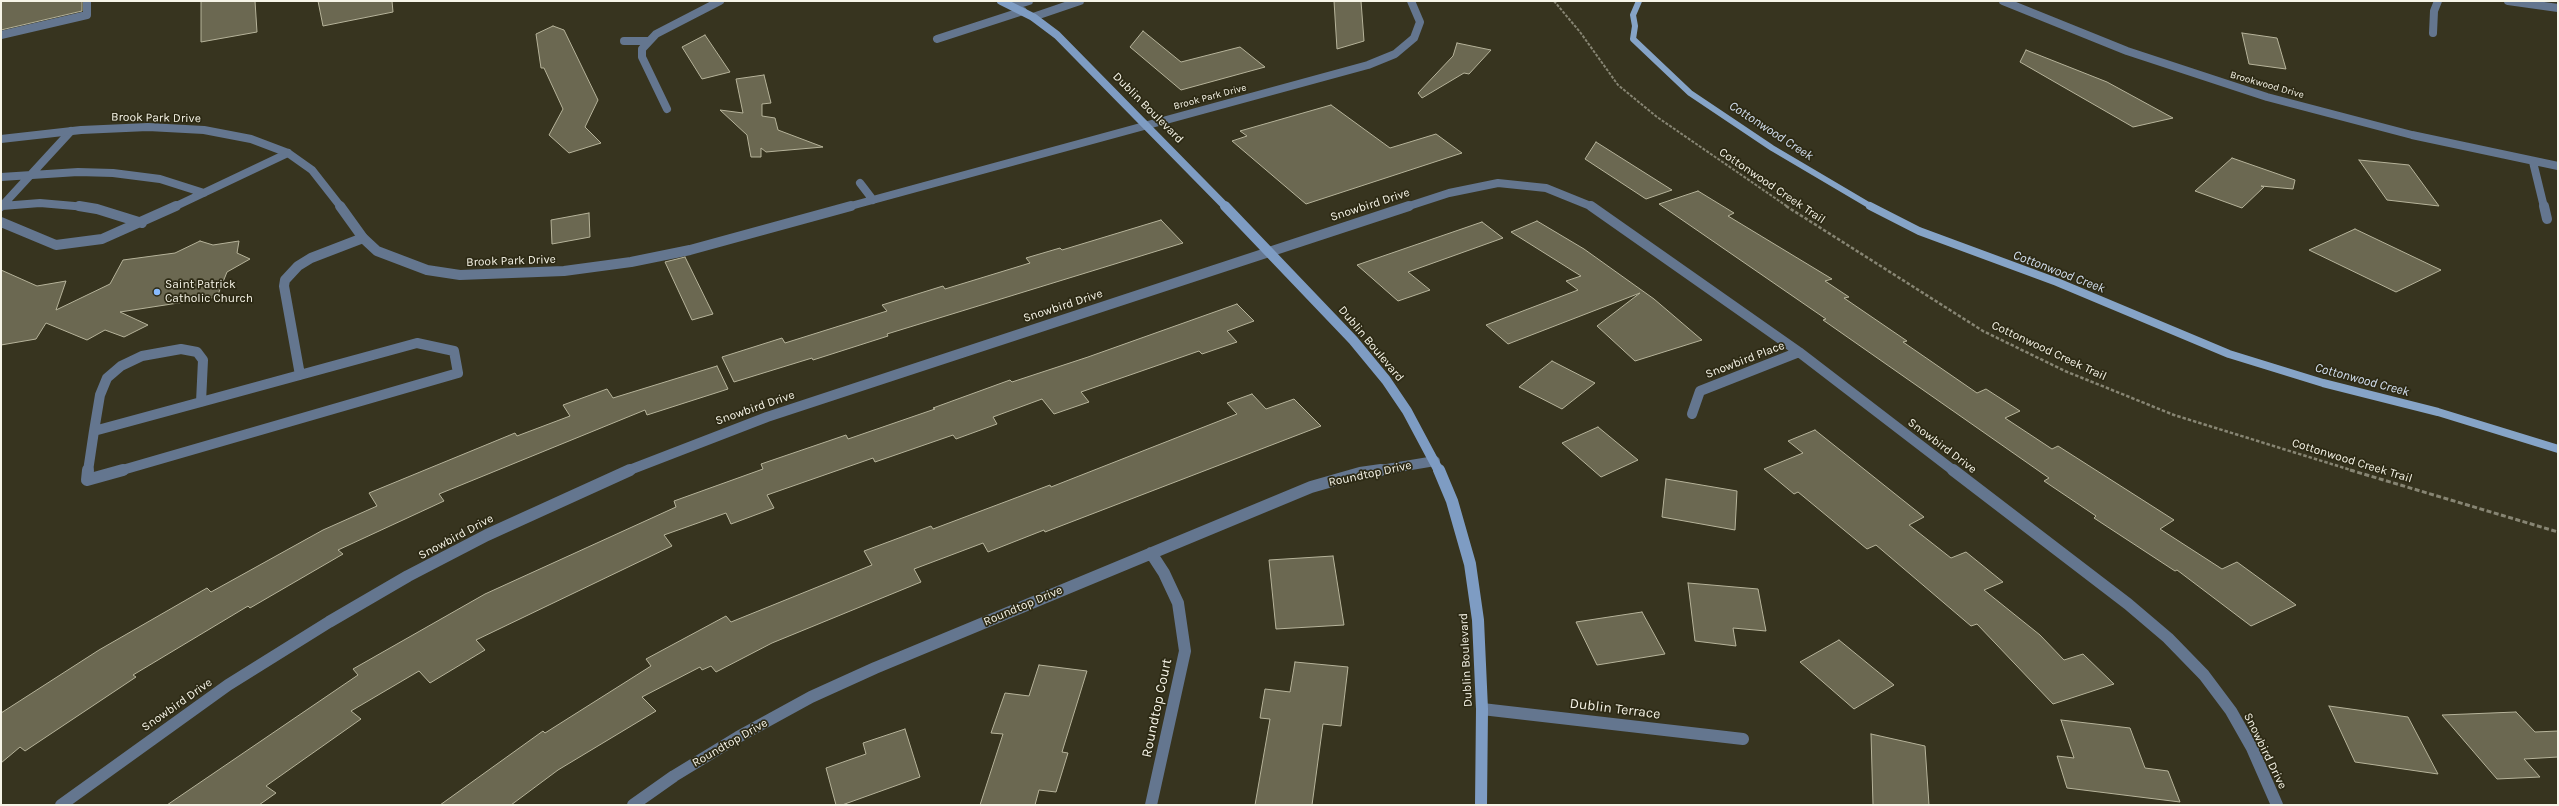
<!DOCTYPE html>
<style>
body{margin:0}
#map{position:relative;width:2559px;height:806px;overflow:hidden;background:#37341f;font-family:Karla,sans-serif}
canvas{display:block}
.frame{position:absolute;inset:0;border:2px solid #f6f4e7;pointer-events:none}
</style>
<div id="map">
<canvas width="2559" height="806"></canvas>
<div class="frame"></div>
</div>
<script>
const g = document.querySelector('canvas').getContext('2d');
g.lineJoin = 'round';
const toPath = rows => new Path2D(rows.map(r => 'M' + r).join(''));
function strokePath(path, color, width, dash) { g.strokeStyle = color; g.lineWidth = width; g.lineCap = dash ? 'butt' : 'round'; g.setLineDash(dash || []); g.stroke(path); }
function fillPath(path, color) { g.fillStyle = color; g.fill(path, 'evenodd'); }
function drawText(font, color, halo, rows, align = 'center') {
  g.font = font + ' Karla,sans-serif'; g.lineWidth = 3.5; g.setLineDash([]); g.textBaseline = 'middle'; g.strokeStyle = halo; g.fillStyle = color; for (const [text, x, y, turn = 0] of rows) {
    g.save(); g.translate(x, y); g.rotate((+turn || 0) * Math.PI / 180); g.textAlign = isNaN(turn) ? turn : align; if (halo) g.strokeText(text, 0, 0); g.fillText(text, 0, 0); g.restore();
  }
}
strokePath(toPath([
 [1639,1,1633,15,1635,26,1633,39,1690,93,1772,148,1872,207]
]), '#86a4c7', 6);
strokePath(toPath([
 [1870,206,1919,231,2057,282,2229,354,2323,383,2438,412,2558,449]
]), '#86a4c7', 8);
const building = toPath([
 [1,1,82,1,82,11,1,30,1,1],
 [201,1,255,1,257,32,201,42,201,1],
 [318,1,392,1,393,12,323,26,318,1],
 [1334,1,1361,1,1364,41,1337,49,1334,1],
 [553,26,564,30,598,100,585,127,601,143,569,153,549,135,563,109,544,68,541,68,536,34,553,26],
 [1143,31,1181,62,1240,47,1265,67,1181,90,1130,47,1143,31],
 [2242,33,2277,38,2286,69,2249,64,2242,33],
 [705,35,730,72,702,79,682,47,705,35],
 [1457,43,1491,50,1469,74,1464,73,1422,98,1418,93,1453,56,1457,43],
 [2026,50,2107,82,2173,118,2133,127,2020,62,2026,50],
 [764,75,771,103,762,104,762,116,775,118,778,130,823,147,766,152,761,148,761,157,751,157,747,135,720,110,743,113,736,79,764,75],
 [1331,105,1390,148,1436,134,1462,153,1306,204,1232,141,1247,136,1240,131,1331,105],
 [1596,142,1672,190,1646,199,1585,159,1596,142],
 [2232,158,2295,180,2293,189,2261,186,2264,187,2242,208,2195,191,2232,158],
 [2359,160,2409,165,2439,206,2387,200,2359,160],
 [1698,191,1734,213,1728,216,1832,279,1825,281,1849,297,1844,298,1907,341,1903,342,1977,393,1986,389,2020,411,2005,418,2052,449,2058,446,2174,520,2160,529,2222,569,2237,562,2296,605,2251,626,2177,570,2175,571,2094,518,2096,516,2044,481,2049,478,1823,320,1826,319,1659,204,1698,191],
 [589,213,590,237,552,244,551,220,589,213],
 [1161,220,1183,243,887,334,888,336,813,360,812,358,734,382,722,357,782,338,785,343,887,311,882,305,943,286,945,289,1030,263,1026,258,1060,248,1062,250,1161,220],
 [1537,221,1584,249,1654,299,1702,340,1635,361,1597,326,1640,293,1508,344,1486,325,1578,290,1566,281,1581,276,1511,232,1537,221],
 [1482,222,1503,238,1408,272,1430,290,1398,301,1357,265,1482,222],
 [2355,229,2441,270,2396,292,2309,250,2355,229],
 [200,241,213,245,239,241,237,253,250,259,227,272,217,297,120,312,148,325,124,337,105,330,87,340,46,323,36,339,1,345,1,270,37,286,66,281,56,310,110,284,123,260,175,253,200,241],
 [685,257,713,314,692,320,665,262,685,257],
 [1237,304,1254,321,1227,331,1237,342,1202,354,1199,351,1081,392,1089,402,1054,414,1042,399,993,417,997,424,956,439,953,435,875,462,873,458,767,495,774,508,731,524,726,513,664,535,672,546,476,640,485,650,430,683,419,671,351,711,361,719,266,786,276,793,259,805,167,805,358,675,353,669,485,594,676,507,674,501,763,469,761,464,846,435,848,439,935,409,933,408,1010,380,1012,382,1088,357,1237,304],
 [1552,361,1595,383,1562,409,1519,387,1552,361],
 [717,366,728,389,647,415,645,410,439,494,444,501,338,550,343,554,250,608,248,606,133,675,136,677,25,751,20,747,1,763,1,713,99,650,207,588,211,592,323,530,377,506,369,493,515,433,517,436,570,416,563,405,607,389,613,398,717,366],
 [1252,394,1266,409,1294,399,1321,426,1045,532,1044,530,988,552,983,543,914,569,921,582,772,643,716,672,711,666,702,670,700,667,642,697,656,711,558,770,511,805,440,805,543,731,545,733,651,666,646,659,726,616,731,622,872,565,864,551,931,526,933,529,1050,485,1051,487,1237,414,1227,403,1252,394],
 [1598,427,1638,460,1601,477,1562,443,1598,427],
 [1815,430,1924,517,1909,525,1951,558,1966,552,2003,582,1984,590,2040,635,2064,660,2083,654,2114,684,2053,704,1977,624,1971,626,1876,545,1867,549,1798,492,1794,494,1764,469,1803,453,1788,441,1815,430],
 [1666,479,1737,491,1735,530,1662,517,1666,479],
 [1333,556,1344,625,1276,629,1269,560,1333,556],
 [1688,583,1758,589,1766,631,1733,628,1736,646,1695,641,1688,583],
 [1642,612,1665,654,1597,665,1576,622,1642,612],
 [1839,640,1894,685,1854,709,1800,662,1839,640],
 [1295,662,1348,667,1341,726,1323,724,1312,805,1255,805,1270,719,1260,718,1265,689,1290,692,1295,662],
 [1039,665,1087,671,1062,752,1068,753,1056,792,1039,790,1035,805,980,805,1003,734,991,733,1005,693,1029,696,1039,665],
 [2329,706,2408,717,2438,774,2355,762,2329,706],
 [2516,712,2535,732,2558,731,2558,757,2524,759,2540,777,2497,779,2442,715,2516,712],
 [2061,720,2130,728,2145,768,2168,771,2180,802,2067,788,2057,756,2074,758,2061,720],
 [905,729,920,777,842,805,836,805,826,768,866,754,863,743,905,729],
 [1871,734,1925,746,1929,805,1873,805,1871,734]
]);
fillPath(building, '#6b6851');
strokePath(building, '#b6b39a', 1);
strokePath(toPath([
 [1554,1,1580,32,1618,85,1657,117,1788,207]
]), '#878573', 2, [3, 1.5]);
strokePath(toPath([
 [1786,206,1983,331,2065,371,2174,415,2354,471]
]), '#878573', 2.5, [3.5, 2]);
strokePath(toPath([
 [2350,470,2558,532]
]), '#878573', 3, [5, 2.5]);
strokePath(toPath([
 [2433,33,2434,11,2438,1],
 [1,35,87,15,87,1],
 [1,177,78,172,113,173,160,179,204,193],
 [2,206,40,203,86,207],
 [1,207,71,131],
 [174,207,288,153]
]), '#64768f', 8);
strokePath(toPath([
 [79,206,97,209,142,223],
 [1,222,56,245,102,239,176,206],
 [300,375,284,286,285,280,298,266,311,258,363,238],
 [94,431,100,395,107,378,121,366,142,356,181,349,197,352,203,360,201,402],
 [94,431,201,402],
 [88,471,94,431],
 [119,471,458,373,454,351,417,343,201,402]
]), '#64768f', 10);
strokePath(toPath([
 [88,470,87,480,123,470]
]), '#64768f', 12);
strokePath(toPath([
 [2003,1,2127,51,2267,97,2412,135,2558,166],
 [2508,1,2558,8],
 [1013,6,1029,1],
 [1033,17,1080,1],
 [937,39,1023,11],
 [624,41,648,41],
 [667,109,642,57,642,49,656,34,720,1],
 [1,139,81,130,148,127,204,130,251,139,288,153,312,170,341,207],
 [2533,162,2544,207],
 [860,183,873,200],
 [847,207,1368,65,1395,54,1414,38,1420,22,1411,1],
 [1406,207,1449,193,1498,183,1546,188,1593,207]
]), '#64768f', 8);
strokePath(toPath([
 [340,206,363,238,377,251,427,270,460,275,564,271,631,262,690,250,851,206],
 [1591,206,1799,352,1954,471],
 [2544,206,2547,219],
 [1692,414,1700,391,1799,352],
 [627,471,767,417,1409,206],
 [1375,471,1435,461]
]), '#64768f', 10);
strokePath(toPath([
 [1953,470,2128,604,2168,638,2204,675,2231,711,2252,748,2277,805],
 [1151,553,1164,573,1178,603,1185,651,1151,805],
 [1482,709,1743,739],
 [61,805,228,685,329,622,408,576,487,535,630,470],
 [633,805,674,776,738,737,811,697,875,668,1311,487,1360,473,1381,470]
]), '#64768f', 12);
strokePath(toPath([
 [1001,1,1033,17,1057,35,1226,207]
]), '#7e9cc3', 8);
strokePath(toPath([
 [1225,206,1353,340,1386,380,1407,411,1439,471]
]), '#7e9cc3', 10);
strokePath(toPath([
 [1439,470,1452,501,1470,564,1478,620,1482,709,1481,805]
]), '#7e9cc3', 12);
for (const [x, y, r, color] of [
 [157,292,4,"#88bafc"]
]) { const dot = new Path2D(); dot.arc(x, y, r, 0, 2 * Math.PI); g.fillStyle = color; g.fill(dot); strokePath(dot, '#2d2a15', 1.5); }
drawText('10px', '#f6f4e7', '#2d2a15', [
 ["Brookwood Drive",2267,85,16],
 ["Brook Park Drive",1210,97,-15]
]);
drawText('12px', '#f6f4e7', '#2d2a15', [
 ["Dublin Boulevard",1148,108,45],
 ["Brook Park Drive",156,118,1],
 ["Cottonwood Creek Trail",1772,186,34],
 ["Snowbird Drive",1370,205,-18],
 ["Brook Park Drive",511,261,-2],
 ["Snowbird Drive",1063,306,-18],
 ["Dublin Boulevard",1371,344,50],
 ["Cottonwood Creek Trail",2049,351,25],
 ["Snowbird Place",1745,360,-21],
 ["Snowbird Drive",755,408,-19],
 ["Snowbird Drive",1942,446,37],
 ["Cottonwood Creek Trail",2352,461,17],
 ["Roundtop Drive",1370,474,-12],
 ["Snowbird Drive",456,537,-28],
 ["Roundtop Drive",1023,606,-23],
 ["Dublin Boulevard",1466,660,-93],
 ["Snowbird Drive",177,705,-35],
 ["Roundtop Drive",730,743,-30],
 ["Snowbird Drive",2265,751,64]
]);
drawText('12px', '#f6f4e7', '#2d2a15', [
 ["Saint Patrick",165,285],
 ["Catholic Church",165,299]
], 'left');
drawText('italic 13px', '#d4e0f0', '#2d2a15', [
 ["Cottonwood Creek",1771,131,33],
 ["Cottonwood Creek",2059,272,21],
 ["Cottonwood Creek",2362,380,15]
]);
drawText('14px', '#f6f4e7', '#2d2a15', [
 ["Roundtop Court",1157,708,-78],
 ["Dublin Terrace",1615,709,7]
]);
</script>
